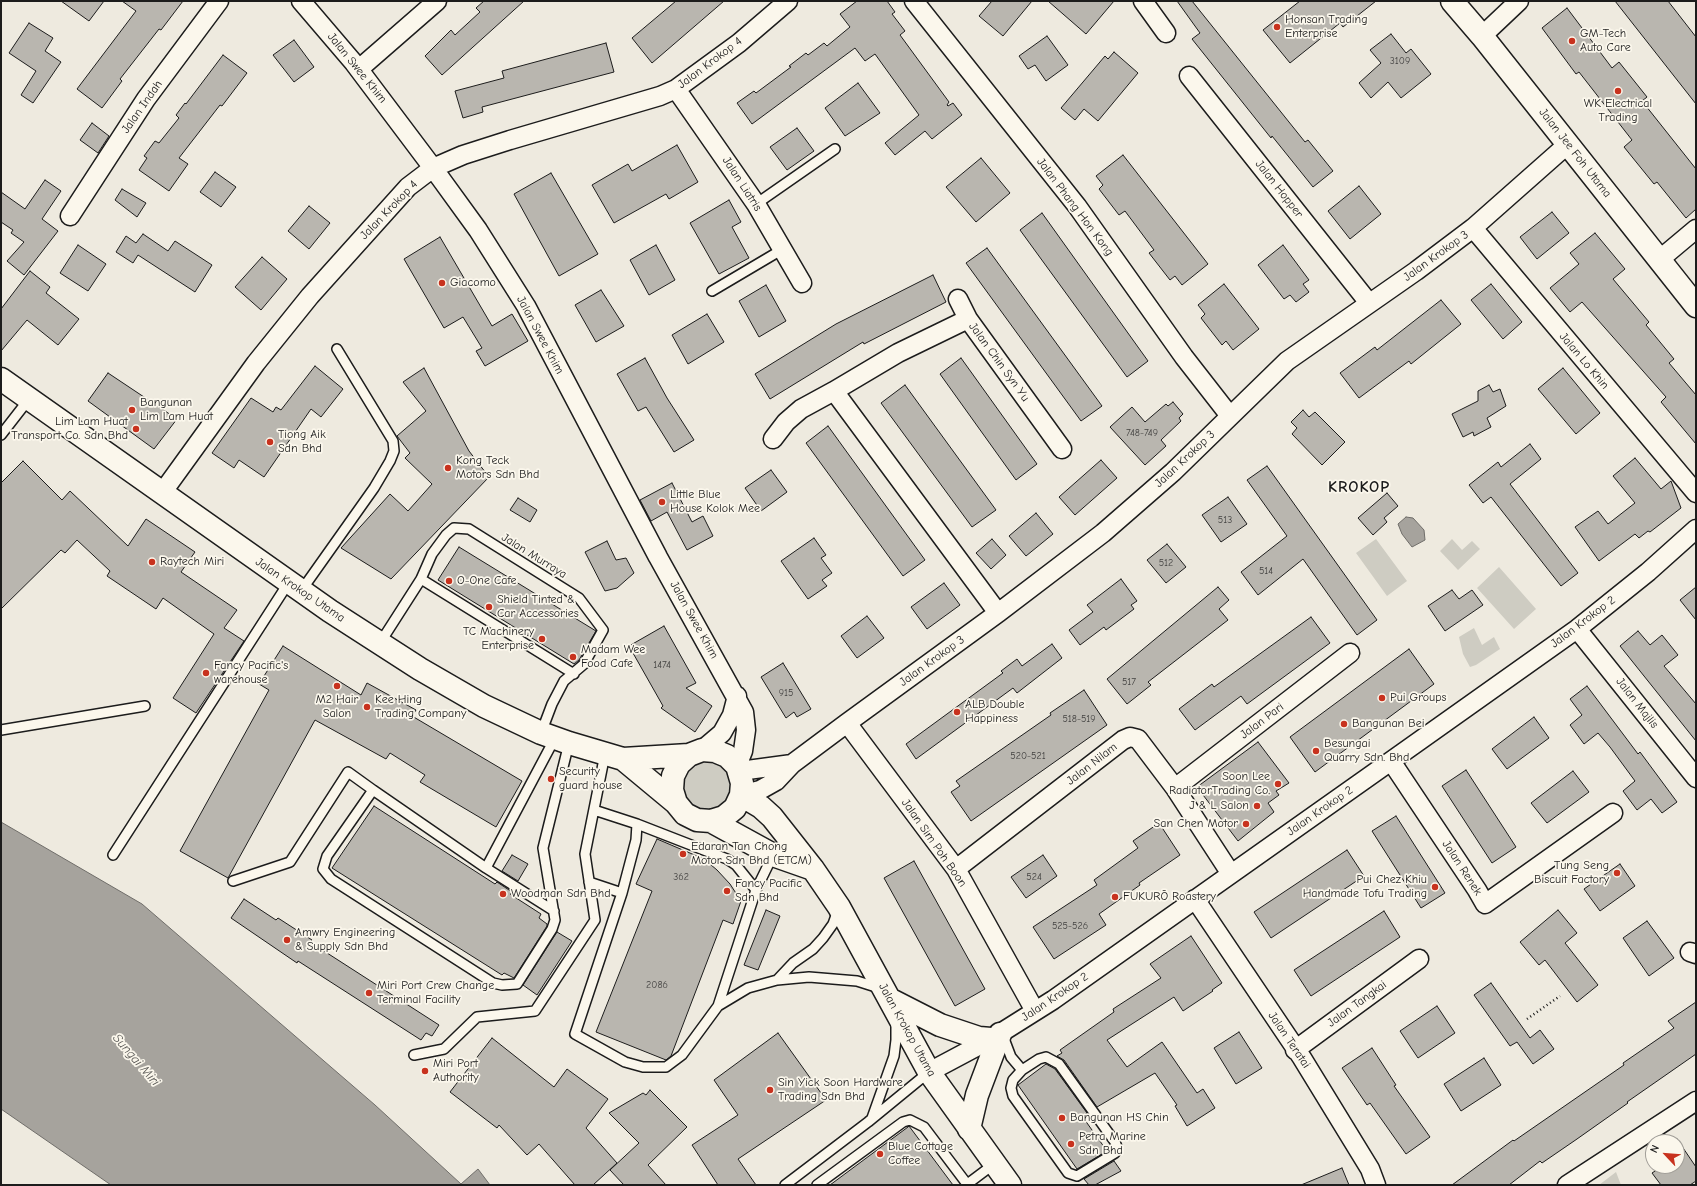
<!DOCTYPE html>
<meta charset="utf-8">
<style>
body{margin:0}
#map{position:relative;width:1697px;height:1186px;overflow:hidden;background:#eeeadf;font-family:"Comic Neue",sans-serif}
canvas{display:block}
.frame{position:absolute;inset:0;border:2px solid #1c1c1c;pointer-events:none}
.north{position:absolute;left:1645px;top:1134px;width:40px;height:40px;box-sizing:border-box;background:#fbf7ec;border:1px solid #a29f99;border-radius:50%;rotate:296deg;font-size:11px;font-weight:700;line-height:16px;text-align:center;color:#1c1c1c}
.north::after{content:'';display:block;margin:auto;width:14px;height:18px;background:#c8321e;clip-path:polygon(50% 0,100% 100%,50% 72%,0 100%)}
</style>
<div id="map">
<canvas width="1697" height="1186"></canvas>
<div class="frame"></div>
<div class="north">N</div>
</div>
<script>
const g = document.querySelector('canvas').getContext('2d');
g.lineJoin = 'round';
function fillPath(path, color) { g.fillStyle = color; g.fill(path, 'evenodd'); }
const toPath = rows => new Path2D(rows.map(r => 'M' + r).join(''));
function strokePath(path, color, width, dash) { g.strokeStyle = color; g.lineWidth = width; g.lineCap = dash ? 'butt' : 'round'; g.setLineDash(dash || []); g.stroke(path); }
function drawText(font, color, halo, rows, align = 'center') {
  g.font = font + ' "Comic Neue",sans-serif'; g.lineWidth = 3.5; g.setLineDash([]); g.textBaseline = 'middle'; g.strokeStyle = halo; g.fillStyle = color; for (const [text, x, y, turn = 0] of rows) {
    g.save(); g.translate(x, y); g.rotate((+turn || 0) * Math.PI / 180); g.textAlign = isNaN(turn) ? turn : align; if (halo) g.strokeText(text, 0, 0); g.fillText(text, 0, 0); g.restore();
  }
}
fillPath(toPath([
 [1376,539,1407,581,1387,596,1356,553],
 [1452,539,1462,550,1472,541,1480,549,1458,570,1440,551],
 [1499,567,1536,609,1514,629,1477,588],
 [1474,628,1482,645,1494,637,1500,649,1476,665,1470,667,1463,654,1459,637],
 [708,758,726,765,735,789,721,810,696,811,684,799,681,780,691,764],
 [1616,1172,1621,1185,1599,1185]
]), '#ceccc2');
const water = toPath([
 [1406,517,1413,518,1424,530,1425,540,1412,547,1402,534,1398,524,1406,517],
 [1,822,142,904,375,1105,461,1184,478,1169,490,1185,111,1185,1,1109,1,822]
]);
fillPath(water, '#a6a39d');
strokePath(water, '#6f6d69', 1);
const building = toPath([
 [61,1,104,1,89,21,61,1],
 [122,1,183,1,161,30,159,29,120,79,122,81,102,108,77,89,136,11,122,1],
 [484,1,524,1,442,75,425,56,451,30,455,35,480,12,476,8,484,1],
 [676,1,724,1,652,63,632,38,676,1],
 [857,1,887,1,895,12,892,14,905,31,900,35,949,102,947,105,948,106,953,103,962,115,932,139,925,131,895,155,885,143,919,115,875,54,865,61,855,48,752,124,737,103,754,91,756,93,791,67,789,66,806,53,808,55,824,43,827,46,850,27,840,14,857,1],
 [992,1,1032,1,1003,36,979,16,992,1],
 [1048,1,1114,1,1086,34,1048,1],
 [1177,1,1192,1,1305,142,1308,140,1333,171,1313,187,1272,136,1271,138,1192,39,1200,33,1177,1],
 [1300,1,1376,1,1343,27,1340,23,1290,63,1263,30,1300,1],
 [1615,1,1668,1,1696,37,1696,104,1615,1],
 [1567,8,1612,68,1619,62,1647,97,1642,101,1696,169,1696,209,1686,218,1657,182,1654,184,1624,147,1632,140,1579,72,1576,74,1542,28,1567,8],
 [29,23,53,38,45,51,61,62,33,103,21,95,36,71,9,53,29,23],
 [1391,34,1406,53,1411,49,1431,74,1401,98,1388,82,1371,98,1359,83,1381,63,1370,50,1391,34],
 [1047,36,1068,65,1046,81,1035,65,1028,69,1019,56,1047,36],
 [294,40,314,67,294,82,273,55,294,40],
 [606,43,614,72,482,107,483,112,463,118,455,91,504,78,502,71,606,43],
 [1114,52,1138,73,1098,121,1084,109,1075,120,1061,108,1105,56,1108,59,1114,52],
 [223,55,247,73,222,106,220,105,179,158,188,164,169,191,139,170,147,158,144,156,155,141,159,143,179,118,176,115,185,103,186,104,223,55],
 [858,83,880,113,845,136,825,108,858,83],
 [92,123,109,136,98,153,80,140,92,123],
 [797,128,814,151,787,170,770,147,797,128],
 [677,145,698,182,669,199,666,194,614,223,592,185,628,164,632,171,677,145],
 [1123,155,1208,264,1182,285,1175,276,1170,280,1149,253,1154,250,1125,211,1119,215,1099,189,1103,185,1096,176,1123,155],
 [981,158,1010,193,976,222,946,187,981,158],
 [215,172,236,187,221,207,200,192,215,172],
 [551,173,598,254,559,276,514,194,551,173],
 [45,180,61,191,42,219,58,231,24,275,7,261,24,242,11,233,13,230,1,222,1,192,25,209,45,180],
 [1359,186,1381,214,1350,239,1328,211,1359,186],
 [122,189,146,203,137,217,115,200,122,189],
 [729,200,741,222,732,227,749,258,719,274,690,223,729,200],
 [309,206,330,223,309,249,288,231,309,206],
 [1552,212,1569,233,1537,259,1520,237,1552,212],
 [1042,213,1148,361,1127,377,1020,230,1042,213],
 [1595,233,1625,269,1613,279,1649,322,1646,325,1674,359,1669,363,1696,395,1696,444,1661,402,1666,397,1582,302,1570,312,1550,288,1579,264,1570,253,1595,233],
 [143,234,168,251,175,241,212,265,195,292,138,255,133,263,116,252,126,236,136,243,143,234],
 [440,237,492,326,512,314,528,341,485,366,476,351,482,348,463,317,444,328,404,259,440,237],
 [78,245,106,264,88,291,60,273,78,245],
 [656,245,675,280,649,295,630,260,656,245],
 [1283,245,1309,280,1303,284,1309,292,1296,302,1290,295,1284,299,1258,265,1283,245],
 [987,248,1102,406,1081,421,966,263,987,248],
 [262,257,287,279,261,310,235,287,262,257],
 [30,271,50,287,46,293,79,319,58,345,27,320,1,351,1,309,30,271],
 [933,275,946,302,864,344,863,342,770,399,755,374,836,324,933,275],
 [1224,284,1259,329,1233,350,1226,341,1222,345,1201,318,1205,314,1198,305,1224,284],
 [1491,284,1522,322,1503,339,1471,300,1491,284],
 [766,285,786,321,759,337,739,301,766,285],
 [601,290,624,326,596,342,575,305,601,290],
 [1441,300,1461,324,1411,364,1409,361,1359,398,1340,373,1375,347,1377,350,1441,300],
 [707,314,724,342,688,364,672,335,707,314],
 [645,358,667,398,694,440,674,452,646,407,638,411,617,374,645,358],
 [961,358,1037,464,1016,480,940,374,961,358],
 [315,366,343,389,321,417,311,409,264,477,239,460,234,468,212,453,251,398,273,412,276,407,281,410,315,366],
 [424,368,469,451,489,477,391,579,341,548,390,494,408,511,432,484,405,458,410,453,397,436,426,411,403,382,424,368],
 [1563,368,1600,413,1576,434,1538,389,1563,368],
 [108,373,177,419,154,449,88,401,108,373],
 [905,385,996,510,972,527,881,403,905,385],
 [1489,385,1493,392,1500,389,1506,406,1487,418,1491,427,1474,436,1473,432,1463,437,1452,414,1478,401,1478,391,1489,385],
 [1173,402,1183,414,1179,418,1181,421,1161,440,1166,446,1145,465,1110,427,1132,407,1145,422,1166,404,1168,406,1173,402],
 [1303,410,1309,417,1315,412,1345,442,1322,465,1292,434,1297,428,1291,422,1303,410],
 [828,426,925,560,903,576,806,443,828,426],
 [1530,444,1541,459,1510,484,1578,573,1561,586,1491,497,1483,503,1469,485,1498,462,1501,467,1530,444],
 [1635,458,1661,489,1671,481,1681,508,1650,532,1648,531,1639,538,1635,534,1599,561,1575,527,1598,511,1608,524,1635,503,1613,476,1635,458],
 [1101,460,1117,478,1075,515,1059,497,1101,460],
 [23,461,62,500,70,491,128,546,146,519,195,552,181,572,237,610,224,628,244,641,196,713,173,698,214,634,163,598,156,609,107,576,110,571,77,540,65,553,61,550,1,609,1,483,23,461],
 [1267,466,1377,620,1357,635,1303,559,1258,595,1241,572,1287,536,1247,480,1267,466],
 [771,470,787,492,761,511,745,488,771,470],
 [672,483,692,522,703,516,713,536,687,550,667,512,651,521,640,500,672,483],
 [1387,493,1398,506,1384,518,1387,522,1373,535,1358,518,1387,493],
 [1228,497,1247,524,1221,542,1202,515,1228,497],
 [518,498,537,510,530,522,510,510,518,498],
 [1036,513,1053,534,1026,556,1009,536,1036,513],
 [814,538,826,555,821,558,832,573,822,580,827,586,808,599,781,561,814,538],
 [992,539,1006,555,991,569,976,553,992,539],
 [607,541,616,560,626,558,634,573,617,588,605,591,585,552,607,541],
 [1167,544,1186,567,1166,583,1147,560,1167,544],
 [459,547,596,631,579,660,574,664,438,580,459,547],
 [1121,579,1137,601,1131,605,1134,609,1106,630,1104,627,1080,645,1069,630,1093,612,1087,605,1121,579],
 [944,583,960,605,927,629,911,607,944,583],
 [1218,587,1229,600,1219,609,1228,620,1148,682,1151,685,1127,704,1107,679,1218,587],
 [1696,587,1696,620,1680,600,1696,587],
 [1452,590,1459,599,1472,590,1483,605,1445,631,1428,606,1452,590],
 [867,616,884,638,857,658,841,636,867,616],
 [1311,617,1330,643,1247,704,1241,696,1195,730,1179,709,1212,684,1214,687,1311,617],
 [664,626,696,683,686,688,712,706,695,732,661,708,663,706,629,646,664,626],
 [1638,631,1650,645,1662,635,1678,655,1664,666,1696,704,1696,741,1620,646,1638,631],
 [1052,644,1062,658,1017,693,1013,688,916,759,906,744,1003,673,1001,671,1017,659,1022,666,1052,644],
 [283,646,361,695,367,683,416,710,412,716,522,781,496,827,420,782,425,775,390,753,386,759,315,720,228,878,180,851,269,690,259,684,283,646],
 [1409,649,1434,684,1315,772,1290,737,1409,649],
 [783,663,811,709,797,717,794,712,786,718,761,677,783,663],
 [1587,686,1638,754,1640,752,1677,802,1662,813,1651,799,1637,810,1623,791,1635,781,1610,747,1598,733,1584,744,1570,725,1582,715,1570,699,1587,686],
 [1084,690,1107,725,971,821,951,792,960,786,956,781,1051,715,1050,713,1084,690],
 [1534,717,1549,738,1507,769,1492,749,1534,717],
 [1258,742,1289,783,1276,791,1279,795,1268,803,1274,812,1238,841,1197,787,1258,742],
 [1466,770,1516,847,1492,863,1442,786,1466,770],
 [1573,771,1589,792,1547,823,1531,803,1573,771],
 [374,806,495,884,497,882,512,892,510,894,541,914,539,918,547,924,547,926,514,978,504,973,502,975,332,868,374,806],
 [1396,816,1445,893,1421,908,1372,831,1396,816],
 [1159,823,1180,855,1139,883,1140,885,1099,914,1106,925,1054,959,1033,927,1097,885,1094,880,1138,848,1133,841,1159,823],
 [657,839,704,859,717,870,730,884,741,901,733,924,723,920,671,1056,666,1060,596,1032,652,891,636,884,657,839],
 [1347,850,1364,876,1271,938,1254,912,1347,850],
 [512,855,528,864,518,881,502,871,512,855],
 [1043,855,1057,876,1026,898,1011,877,1043,855],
 [914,861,985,989,955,1006,884,878,914,861],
 [1620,864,1635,886,1600,911,1584,889,1620,864],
 [244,899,276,920,278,918,312,940,310,942,439,1025,432,1036,426,1033,421,1040,298,961,297,963,231,918,244,899],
 [766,910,780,916,758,970,744,965,766,910],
 [1558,910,1577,933,1565,943,1598,985,1577,1002,1545,960,1539,965,1520,942,1558,910],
 [1384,911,1400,937,1311,996,1294,970,1384,911],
 [1647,921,1674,958,1649,976,1623,938,1647,921],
 [557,932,572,941,537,995,523,985,557,932],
 [1191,936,1222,983,1212,990,1213,991,1183,1011,1174,997,1107,1040,1127,1067,1162,1042,1197,1093,1203,1089,1215,1108,1187,1126,1175,1106,1177,1105,1155,1073,1097,1107,1064,1060,1057,1056,1062,1053,1060,1050,1114,1012,1113,1009,1161,978,1150,964,1191,936],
 [1491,983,1530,1038,1540,1030,1554,1049,1533,1064,1517,1042,1510,1046,1474,995,1491,983],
 [1696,1002,1696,1054,1627,1102,1628,1103,1577,1139,1542,1163,1540,1161,1509,1185,1452,1185,1513,1140,1514,1141,1624,1065,1623,1063,1674,1028,1668,1021,1696,1002],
 [1437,1006,1455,1033,1418,1058,1400,1031,1437,1006],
 [1239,1032,1262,1068,1236,1084,1214,1048,1239,1032],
 [778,1033,826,1100,738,1159,756,1185,718,1185,692,1145,738,1115,714,1080,778,1033],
 [492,1038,554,1087,567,1069,608,1099,586,1128,617,1163,593,1185,575,1185,539,1144,527,1155,499,1125,497,1128,450,1092,492,1038],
 [1372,1048,1396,1085,1394,1086,1430,1137,1406,1154,1370,1103,1367,1105,1342,1068,1372,1048],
 [1484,1058,1501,1085,1461,1111,1444,1084,1484,1058],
 [1046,1064,1055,1069,1087,1113,1082,1116,1107,1151,1077,1169,1018,1085,1046,1064],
 [650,1090,687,1127,648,1165,666,1185,624,1185,610,1170,639,1143,609,1113,643,1093,646,1095,650,1090],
 [909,1126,953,1185,830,1185,908,1127,909,1126],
 [1677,1139,1696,1167,1696,1181,1690,1185,1661,1185,1652,1173,1663,1166,1677,1166,1677,1139],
 [1114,1161,1121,1171,1095,1185,1089,1185,1084,1179,1114,1161],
 [1342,1168,1349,1185,1301,1185,1342,1168]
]);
fillPath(building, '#b9b6af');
strokePath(building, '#1c1c1c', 1);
const service = toPath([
 [756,204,835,149],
 [712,291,783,249],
 [1,435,29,399],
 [421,579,574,674],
 [301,591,374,488,390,461,394,451,393,441,337,349],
 [380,643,421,579,432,554,446,535,454,528,469,529,579,598,603,630,584,664,564,681,552,704,541,733],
 [1,730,145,706],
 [594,810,637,824,727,859,736,865,756,890],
 [637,824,636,840,622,893,575,1034,625,1062,643,1067,666,1067,682,1055,718,1006,756,890,773,855],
 [113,855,289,582],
 [486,868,373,790,327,856,323,869,331,879,493,983,502,985,517,984,552,929,555,920,543,848,569,743],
 [233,881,290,862,348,772,373,790],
 [589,882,622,893],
 [554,911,486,868,555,738],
 [777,980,793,963,813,949,823,938,833,924,838,910],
 [718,1006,748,988,777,980,809,977,857,981,879,988],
 [1003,1036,1011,1057,1022,1070,1013,1080,1011,1088,1013,1096,1068,1173,1077,1176,1115,1153,1117,1147,1115,1142,1059,1064,1046,1057,1039,1059,1022,1070],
 [414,1055,444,1049,477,1017,535,1011,595,920,585,854,605,754],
 [872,1118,894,1056,896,1040,896,1023],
 [785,1185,868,1122,929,1072],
 [817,1185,903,1122,910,1120,924,1127,967,1184],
 [966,1185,994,1164]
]);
const minor = toPath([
 [301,1,354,63,433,168,478,230,526,306,658,557,744,712,746,730,743,751,737,766],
 [914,1,1077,206,1184,357,1230,416],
 [1143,1,1166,33],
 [1482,36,1519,1],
 [359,69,437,1],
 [1189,76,1369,303],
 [676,89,756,204,802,283],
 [70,216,146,99,219,1],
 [1473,228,1696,493],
 [1659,260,1696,229],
 [958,299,968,319],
 [773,439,786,422,801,409,834,391],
 [162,493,256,363,310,296,408,187,433,168,463,155,510,140,660,96,676,89,739,43,788,1],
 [998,613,834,391,898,353,968,319,1062,449],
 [1577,629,1696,778],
 [847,723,956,869,1035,1011],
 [702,750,722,733,732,715,737,696],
 [1391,761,1477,890,1485,904,1613,813],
 [740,771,792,764],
 [1175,788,1350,653],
 [741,795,760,790,776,781,792,764,847,723,998,613,1103,533,1173,472,1287,361,1416,271,1473,228,1568,144],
 [956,869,1123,740,1130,737,1138,739,1175,788,1231,874],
 [1195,899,1302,1058,1370,1169,1376,1185],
 [1690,952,1696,954],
 [1295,1050,1419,959],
 [929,1072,991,1039,1053,1000,1391,761,1577,629,1648,572,1696,529],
 [1567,1185,1696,1101]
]);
const tertiary = toPath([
 [1452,1,1482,36,1696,306],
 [1,379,330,611,420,669,484,706,541,733,569,743,623,759,689,755,702,750,715,751,727,756,737,766,742,783,741,795,735,808,724,817,711,821,697,820,685,814,676,803,623,759],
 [741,795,761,807,772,817,813,869,839,907,929,1072,1010,1185],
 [676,803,672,790,673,776,679,764,689,755],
 [711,821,773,855,813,869],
 [891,1000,940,1025,979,1038,991,1039],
 [969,1129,977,1095,1000,1034]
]);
strokePath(service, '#1c1c1c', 12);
strokePath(minor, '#1c1c1c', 21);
strokePath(tertiary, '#1c1c1c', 25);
strokePath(toPath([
 [1527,1019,1560,996]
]), '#1c1c1c', 2.5, [1, 3]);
strokePath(service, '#fbf7ec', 9);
strokePath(minor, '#fbf7ec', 18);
strokePath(tertiary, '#fbf7ec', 22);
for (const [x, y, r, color] of [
 [1277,27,4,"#c8321e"],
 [1572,41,4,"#c8321e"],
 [1618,91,4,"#c8321e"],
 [442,283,4,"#c8321e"],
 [132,410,4,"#c8321e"],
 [136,429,4,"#c8321e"],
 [270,442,4,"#c8321e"],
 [448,468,4,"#c8321e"],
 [662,502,4,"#c8321e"],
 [152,562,4,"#c8321e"],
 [449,581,4,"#c8321e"],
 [489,607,4,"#c8321e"],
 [542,639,4,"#c8321e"],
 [573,657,4,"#c8321e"],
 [206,673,4,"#c8321e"],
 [337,686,4,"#c8321e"],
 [1382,698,4,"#c8321e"],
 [367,707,4,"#c8321e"],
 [957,712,4,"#c8321e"],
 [1344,724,4,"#c8321e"],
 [1316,751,4,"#c8321e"],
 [551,779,4,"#c8321e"],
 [1278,784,4,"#c8321e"],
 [1257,806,4,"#c8321e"],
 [1246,824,4,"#c8321e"],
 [683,854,4,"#c8321e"],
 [1617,873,4,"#c8321e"],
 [1435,887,4,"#c8321e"],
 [727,891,4,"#c8321e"],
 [503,894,4,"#c8321e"],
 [1115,897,4,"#c8321e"],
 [287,940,4,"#c8321e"],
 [369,993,4,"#c8321e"],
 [425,1071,4,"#c8321e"],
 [770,1090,4,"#c8321e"],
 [1062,1118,4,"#c8321e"],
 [1071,1144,4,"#c8321e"],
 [880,1154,4,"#c8321e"]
]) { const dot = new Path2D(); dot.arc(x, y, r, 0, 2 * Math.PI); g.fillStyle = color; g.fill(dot); strokePath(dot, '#fbf7ec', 1.5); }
drawText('10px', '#434241', null, [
 ["3109",1400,61],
 ["748-749",1142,433],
 ["513",1225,520],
 ["512",1166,563],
 ["514",1266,571],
 ["1474",662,665],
 ["517",1129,682],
 ["915",786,693],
 ["518-519",1079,719],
 ["520-521",1028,756],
 ["362",681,877],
 ["524",1034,877],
 ["525-526",1070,926],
 ["2086",657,985]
]);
drawText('12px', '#1c1c1c', '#fbf7ec', [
 ["Honsan Trading",1285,20],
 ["Enterprise",1285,34],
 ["GM-Tech",1580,34],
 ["Auto Care",1580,48],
 ["WK Electrical",1618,104,"center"],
 ["Trading",1618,118,"center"],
 ["Giacomo",450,283],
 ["Bangunan",140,403],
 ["Lim Lam Huat",140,417],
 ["Lim Lam Huat",128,422,"right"],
 ["Transport Co. Sdn Bhd",128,436,"right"],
 ["Tiong Aik",278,435],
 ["Sdn Bhd",278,449],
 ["Kong Teck",456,461],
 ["Motors Sdn Bhd",456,475],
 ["Little Blue",670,495],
 ["House Kolok Mee",670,509],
 ["Raytech Miri",160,562],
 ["O-One Cafe",457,581],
 ["Shield Tinted &",497,600],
 ["Car Accessories",497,614],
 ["TC Machinery",534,632,"right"],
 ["Enterprise",534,646,"right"],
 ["Madam Wee",581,650],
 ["Food Cafe",581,664],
 ["Fancy Pacific's",214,666],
 ["warehouse",214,680],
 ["Pui Groups",1390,698],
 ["M2 Hair",337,700,"center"],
 ["Salon",337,714,"center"],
 ["Kee Hing",375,700],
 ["Trading Company",375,714],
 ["ALB Double",965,705],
 ["Happiness",965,719],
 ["Bangunan Bei",1352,724],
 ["Besungai",1324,744],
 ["Quarry Sdn. Bhd",1324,758],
 ["Security",559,772],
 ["guard house",559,786],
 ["Soon Lee",1270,777,"right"],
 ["RadiatorTrading Co.",1270,791,"right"],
 ["J & L Salon",1249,806,"right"],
 ["San Chen Motor",1238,824,"right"],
 ["Edaran Tan Chong",691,847],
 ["Motor Sdn Bhd (ETCM)",691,861],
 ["Tung Seng",1609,866,"right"],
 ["Biscuit Factory",1609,880,"right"],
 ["Pui Chez Khiu",1427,880,"right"],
 ["Handmade Tofu Trading",1427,894,"right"],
 ["Fancy Pacific",735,884],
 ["Sdn Bhd",735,898],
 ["Woodman Sdn Bhd",511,894],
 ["FUKURŌ Roastery",1123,897],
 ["Amwry Engineering",295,933],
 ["& Supply Sdn Bhd",295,947],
 ["Miri Port Crew Change",377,986],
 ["Terminal Facility",377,1000],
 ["Miri Port",433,1064],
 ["Authority",433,1078],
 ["Sin Yick Soon Hardware",778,1083],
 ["Trading Sdn Bhd",778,1097],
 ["Bangunan HS Chin",1070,1118],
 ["Petra Marine",1079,1137],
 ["Sdn Bhd",1079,1151],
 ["Blue Cottage",888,1147],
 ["Coffee",888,1161]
], 'left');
drawText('12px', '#1c1c1c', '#fbf7ec', [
 ["Jalan Krokop 4",710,63,-37],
 ["Jalan Swee Khim",357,68,51],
 ["Jalan Indah",142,107,-55],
 ["Jalan Jee Foh Utama",1575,153,52],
 ["Jalan Liatris",742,184,57],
 ["Jalan Hopper",1279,189,52],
 ["Jalan Phang Hon Kong",1075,207,53],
 ["Jalan Krokop 4",389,210,-46],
 ["Jalan Krokop 3",1436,256,-36],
 ["Jalan Swee Khim",540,335,62],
 ["Jalan Lo Khin",1584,361,50],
 ["Jalan Chin Syn Yu",999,362,54],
 ["Jalan Krokop 3",1185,459,-43],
 ["Jalan Murraya",534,556,32],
 ["Jalan Krokop Utama",300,590,34],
 ["Jalan Swee Khim",694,620,61],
 ["Jalan Krokop 2",1583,622,-37],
 ["Jalan Krokop 3",932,661,-36],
 ["Jalan Majlis",1637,703,52],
 ["Jalan Pari",1262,721,-37],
 ["Jalan Nilam",1092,764,-38],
 ["Jalan Krokop 2",1320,811,-35],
 ["Jalan Sim Poh Boon",934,843,55],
 ["Jalan Renek",1462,868,57],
 ["Jalan Krokop 2",1055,997,-34],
 ["Jalan Tangkai",1357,1004,-36],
 ["Jalan Krokop Utama",907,1030,61],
 ["Jalan Teratai",1289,1040,56]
]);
drawText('italic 13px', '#5a5956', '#fbf7ec', [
 ["Sungai Miri",136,1060,49]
]);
g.letterSpacing = '1px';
drawText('bold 16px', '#1c1c1c', '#fbf7ec', [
 ["KROKOP",1359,487]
]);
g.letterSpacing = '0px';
</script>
